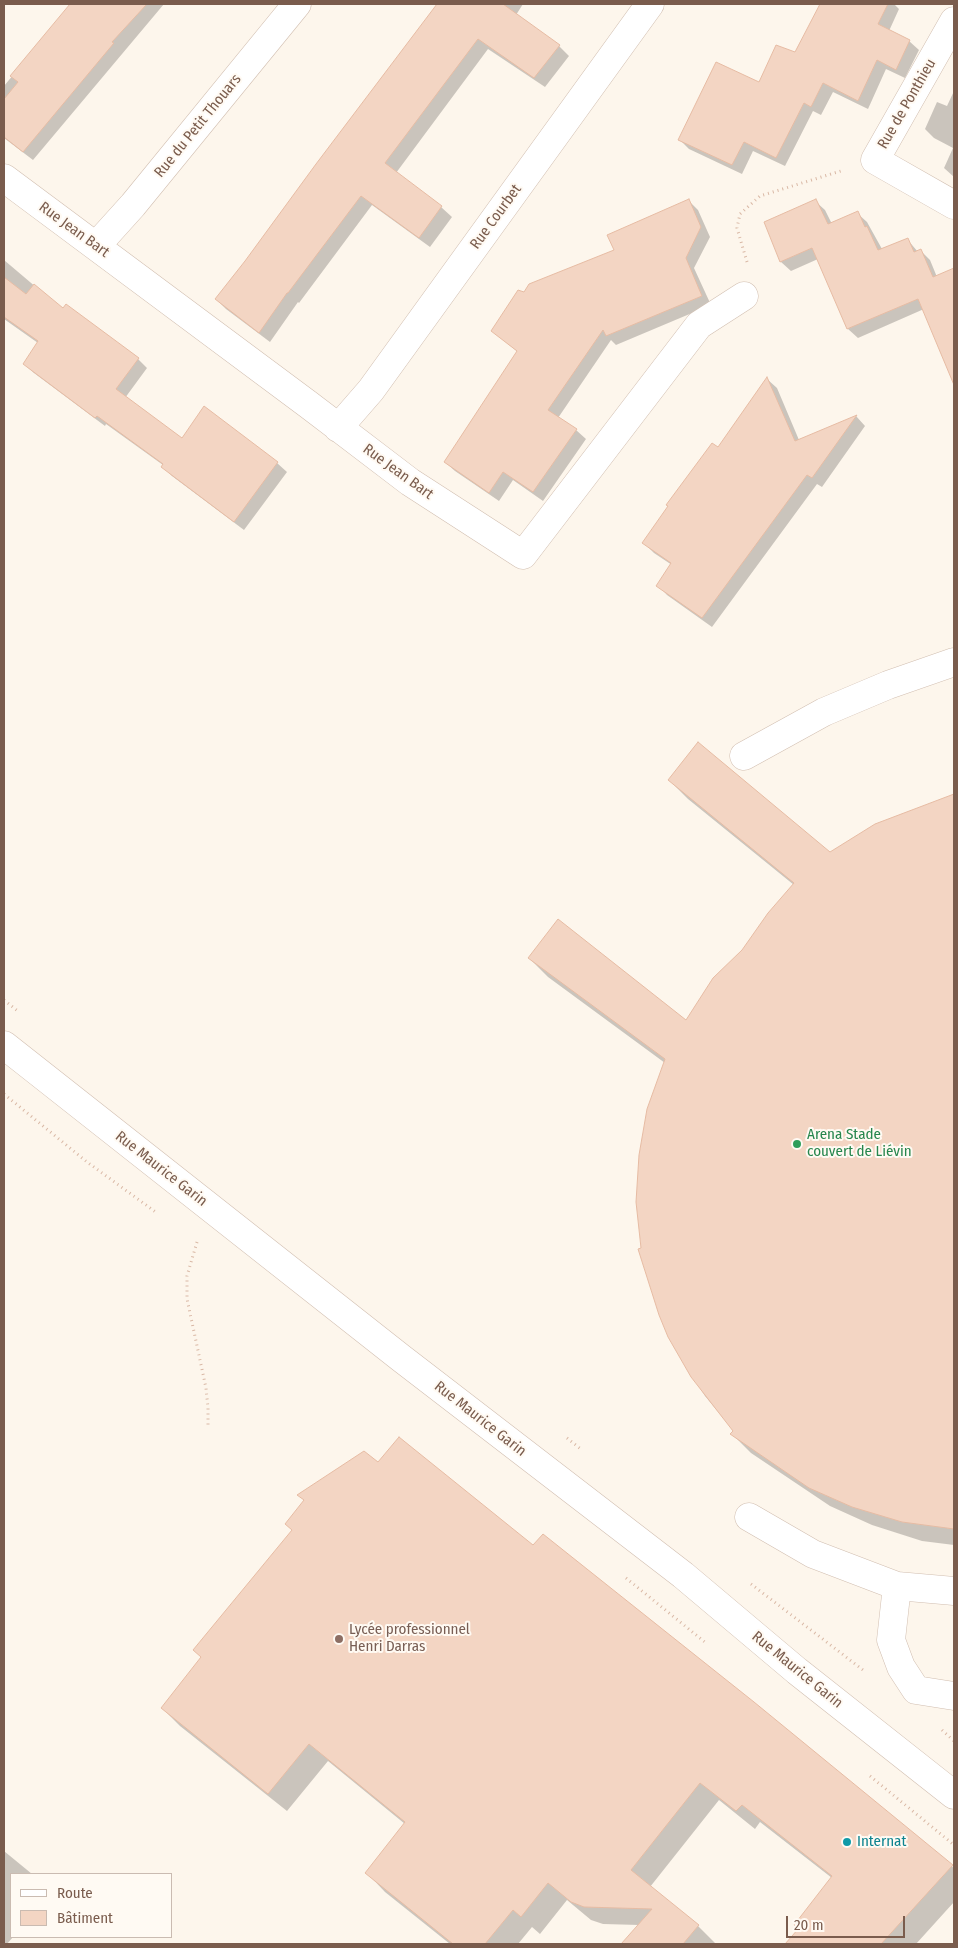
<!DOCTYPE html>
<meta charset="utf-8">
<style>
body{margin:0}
#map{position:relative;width:958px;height:1948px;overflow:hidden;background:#fdf6ec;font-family:"Fira Sans Condensed",sans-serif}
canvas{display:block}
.frame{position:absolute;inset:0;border:5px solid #7a5c4d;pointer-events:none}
.legend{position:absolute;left:10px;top:1873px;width:162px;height:65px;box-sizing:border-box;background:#fffaf3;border:1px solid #cabbb1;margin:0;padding:6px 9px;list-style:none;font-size:15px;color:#7a5c4d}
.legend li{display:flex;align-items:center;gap:10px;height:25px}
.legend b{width:25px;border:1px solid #cabbb1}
.scale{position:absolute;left:786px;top:1916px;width:119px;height:22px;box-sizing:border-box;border:2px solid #7a5c4d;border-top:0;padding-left:6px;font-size:15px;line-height:18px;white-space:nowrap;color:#7a5c4d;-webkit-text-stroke:4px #fffaf3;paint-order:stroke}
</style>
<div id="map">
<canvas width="958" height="1948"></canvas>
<div class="frame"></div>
<ul class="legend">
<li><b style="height:6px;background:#fff"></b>Route</li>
<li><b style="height:14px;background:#f3d5c3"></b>Bâtiment</li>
</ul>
<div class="scale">20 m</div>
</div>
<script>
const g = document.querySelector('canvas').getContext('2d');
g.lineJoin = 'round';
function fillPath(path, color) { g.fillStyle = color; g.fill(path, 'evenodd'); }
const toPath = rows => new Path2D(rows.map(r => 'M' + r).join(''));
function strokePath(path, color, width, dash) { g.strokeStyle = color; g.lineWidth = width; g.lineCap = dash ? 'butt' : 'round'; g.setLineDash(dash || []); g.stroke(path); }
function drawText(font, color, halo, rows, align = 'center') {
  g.font = font + ' "Fira Sans Condensed",sans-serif'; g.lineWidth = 4; g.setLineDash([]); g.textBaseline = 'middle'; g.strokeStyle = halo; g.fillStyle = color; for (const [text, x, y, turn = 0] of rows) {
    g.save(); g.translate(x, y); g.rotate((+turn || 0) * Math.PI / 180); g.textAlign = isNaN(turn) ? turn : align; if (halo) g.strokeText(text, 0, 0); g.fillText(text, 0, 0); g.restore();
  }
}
fillPath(toPath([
 [72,4,164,4,33,160,4,138,4,86],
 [438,4,523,4,516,15,559,46,569,56,545,87,488,49,396,173,441,207,452,217,430,247,372,205,299,303,298,302,270,342,226,309,216,299,246,262],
 [822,4,894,4,899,9,889,31,909,41,919,50,905,78,886,69,868,109,833,92,821,115,813,111,785,166,753,151,742,174,689,149,680,140,760,83,796,54],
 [954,91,954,177,944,168,953,148,934,138,925,129,937,102,947,106],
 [689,201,698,210,710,237,694,268,711,305,616,345,611,340,558,418,576,430,586,439,543,501,513,480,499,501,455,471,445,462,518,352,492,331,524,294,615,251],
 [815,201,825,210,832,224,857,213,867,222,882,249,907,239,918,252,921,251,930,260,937,277,954,269,954,344,945,348,924,309,858,338,848,329,818,259,791,271,781,262,765,222],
 [4,260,63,310,138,359,147,368,125,398,182,439,277,463,287,472,244,530,172,476,163,467,163,465,106,424,105,426,34,373,24,364,38,343,4,319],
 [767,379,777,388,799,440,856,416,865,426,822,487,817,484,712,627,667,595,658,585,672,565,654,553,644,543,718,449],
 [669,780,829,854,941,800,954,797,954,1545,922,1541,872,1525,830,1506,751,1453,732,1434,734,1431,705,1396,680,1357,665,1063,548,977,529,958,686,1022,743,951,794,885,688,799],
 [379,1464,533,1547,753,1703,952,1866,954,1869,954,1902,916,1944,804,1944,794,1935,832,1878,760,1822,755,1829,719,1800,650,1887,698,1926,716,1944,623,1944,639,1925,603,1924,591,1920,567,1900,540,1934,532,1927,518,1944,450,1944,385,1892,367,1873,405,1824,328,1761,287,1811,180,1726,162,1708,202,1657,293,1531,305,1501,299,1495],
 [4,1851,32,1874,11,1874,11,1937,13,1937,7,1944,4,1944]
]), '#0003');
const building = toPath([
 [70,4,147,4,112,42,114,43,23,152,4,137,4,99,18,82,10,76,70,4],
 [437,4,503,4,560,45,534,78,478,39,385,163,442,206,419,238,361,196,288,293,287,293,259,333,215,299,245,261,316,164,437,4],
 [820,4,888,4,878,24,910,40,896,70,877,60,858,101,823,83,811,107,804,103,776,158,744,142,732,165,678,140,716,62,759,82,776,45,795,52,820,4],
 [689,199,701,227,686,258,702,296,606,336,603,330,548,410,577,429,533,492,503,472,489,493,444,462,517,351,491,331,518,290,524,292,529,284,614,250,607,235,689,199],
 [816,199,828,224,858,211,865,227,867,226,878,250,908,238,914,252,921,249,933,277,954,268,954,385,918,299,847,329,812,248,780,262,764,222,816,199],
 [4,277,26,294,34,284,63,308,66,304,139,358,116,389,182,438,204,406,278,462,234,522,161,467,163,464,97,416,95,418,23,364,38,341,4,317,4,277],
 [767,377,795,441,857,415,812,478,807,475,702,618,656,586,671,563,642,543,668,506,666,505,712,443,718,447,767,377],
 [698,742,830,852,875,824,954,794,954,1529,902,1522,852,1507,809,1488,730,1434,733,1431,691,1377,668,1337,659,1315,638,1249,641,1248,636,1202,639,1155,647,1109,665,1059,528,958,558,919,686,1020,713,978,742,950,768,913,794,883,668,780,698,742],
 [399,1437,533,1545,543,1534,754,1702,953,1865,881,1944,785,1944,799,1928,794,1925,832,1876,742,1805,736,1811,700,1783,631,1870,699,1925,683,1944,621,1944,652,1909,584,1907,571,1902,548,1883,521,1917,513,1910,485,1944,453,1944,365,1873,405,1822,309,1744,268,1794,161,1708,201,1657,193,1650,292,1530,285,1524,304,1500,297,1495,364,1451,378,1462,399,1437]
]);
fillPath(building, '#f3d5c3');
strokePath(building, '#e6bba3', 1);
const minor = toPath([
 [954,21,875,160,954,205],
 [4,178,309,405,410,482,523,555,699,325,744,296],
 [96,246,133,205,297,4],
 [338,428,371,390,650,4],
 [744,756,824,712,888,685,954,662],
 [4,1045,401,1358,683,1575,797,1671,954,1795],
 [749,1517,813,1554,897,1586,954,1591],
 [897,1586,891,1640,901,1667,916,1690,954,1696]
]);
strokePath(minor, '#d1beb0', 29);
strokePath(toPath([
 [747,262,737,228,740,214,760,196,844,170],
 [4,1000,19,1012],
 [4,1094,87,1162,157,1213],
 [197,1242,187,1276,187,1299,206,1388,208,1408,208,1426],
 [567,1438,582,1450],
 [626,1578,706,1643],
 [751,1584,863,1670],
 [942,1730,954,1741],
 [870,1776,954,1845]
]), '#d9b8a5', 3, [1, 4]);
strokePath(minor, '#fff', 28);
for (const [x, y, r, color] of [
 [797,1144,5,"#2e9e5b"],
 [339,1639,5,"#8d6e63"],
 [847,1842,5,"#0f9aa8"]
]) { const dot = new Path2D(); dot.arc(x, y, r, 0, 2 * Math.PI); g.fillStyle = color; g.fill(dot); strokePath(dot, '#fffaf3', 2); }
drawText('15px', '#7a5c4d', '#fffaf3', [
 ["Rue de Ponthieu",907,104,-60],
 ["Rue du Petit Thouars",198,126,-51],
 ["Rue Courbet",496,217,-54],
 ["Rue Jean Bart",74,230,36],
 ["Rue Jean Bart",398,472,36],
 ["Rue Maurice Garin",161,1169,38],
 ["Rue Maurice Garin",480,1419,38],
 ["Rue Maurice Garin",797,1670,39]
]);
drawText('15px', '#27864d', '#fffaf3', [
 ["Arena Stade",807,1135],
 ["couvert de Liévin",807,1152]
], 'left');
drawText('15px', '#785e54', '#fffaf3', [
 ["Lycée professionnel",349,1630],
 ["Henri Darras",349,1647]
], 'left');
drawText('15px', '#0d838f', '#fffaf3', [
 ["Internat",857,1842]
], 'left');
</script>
